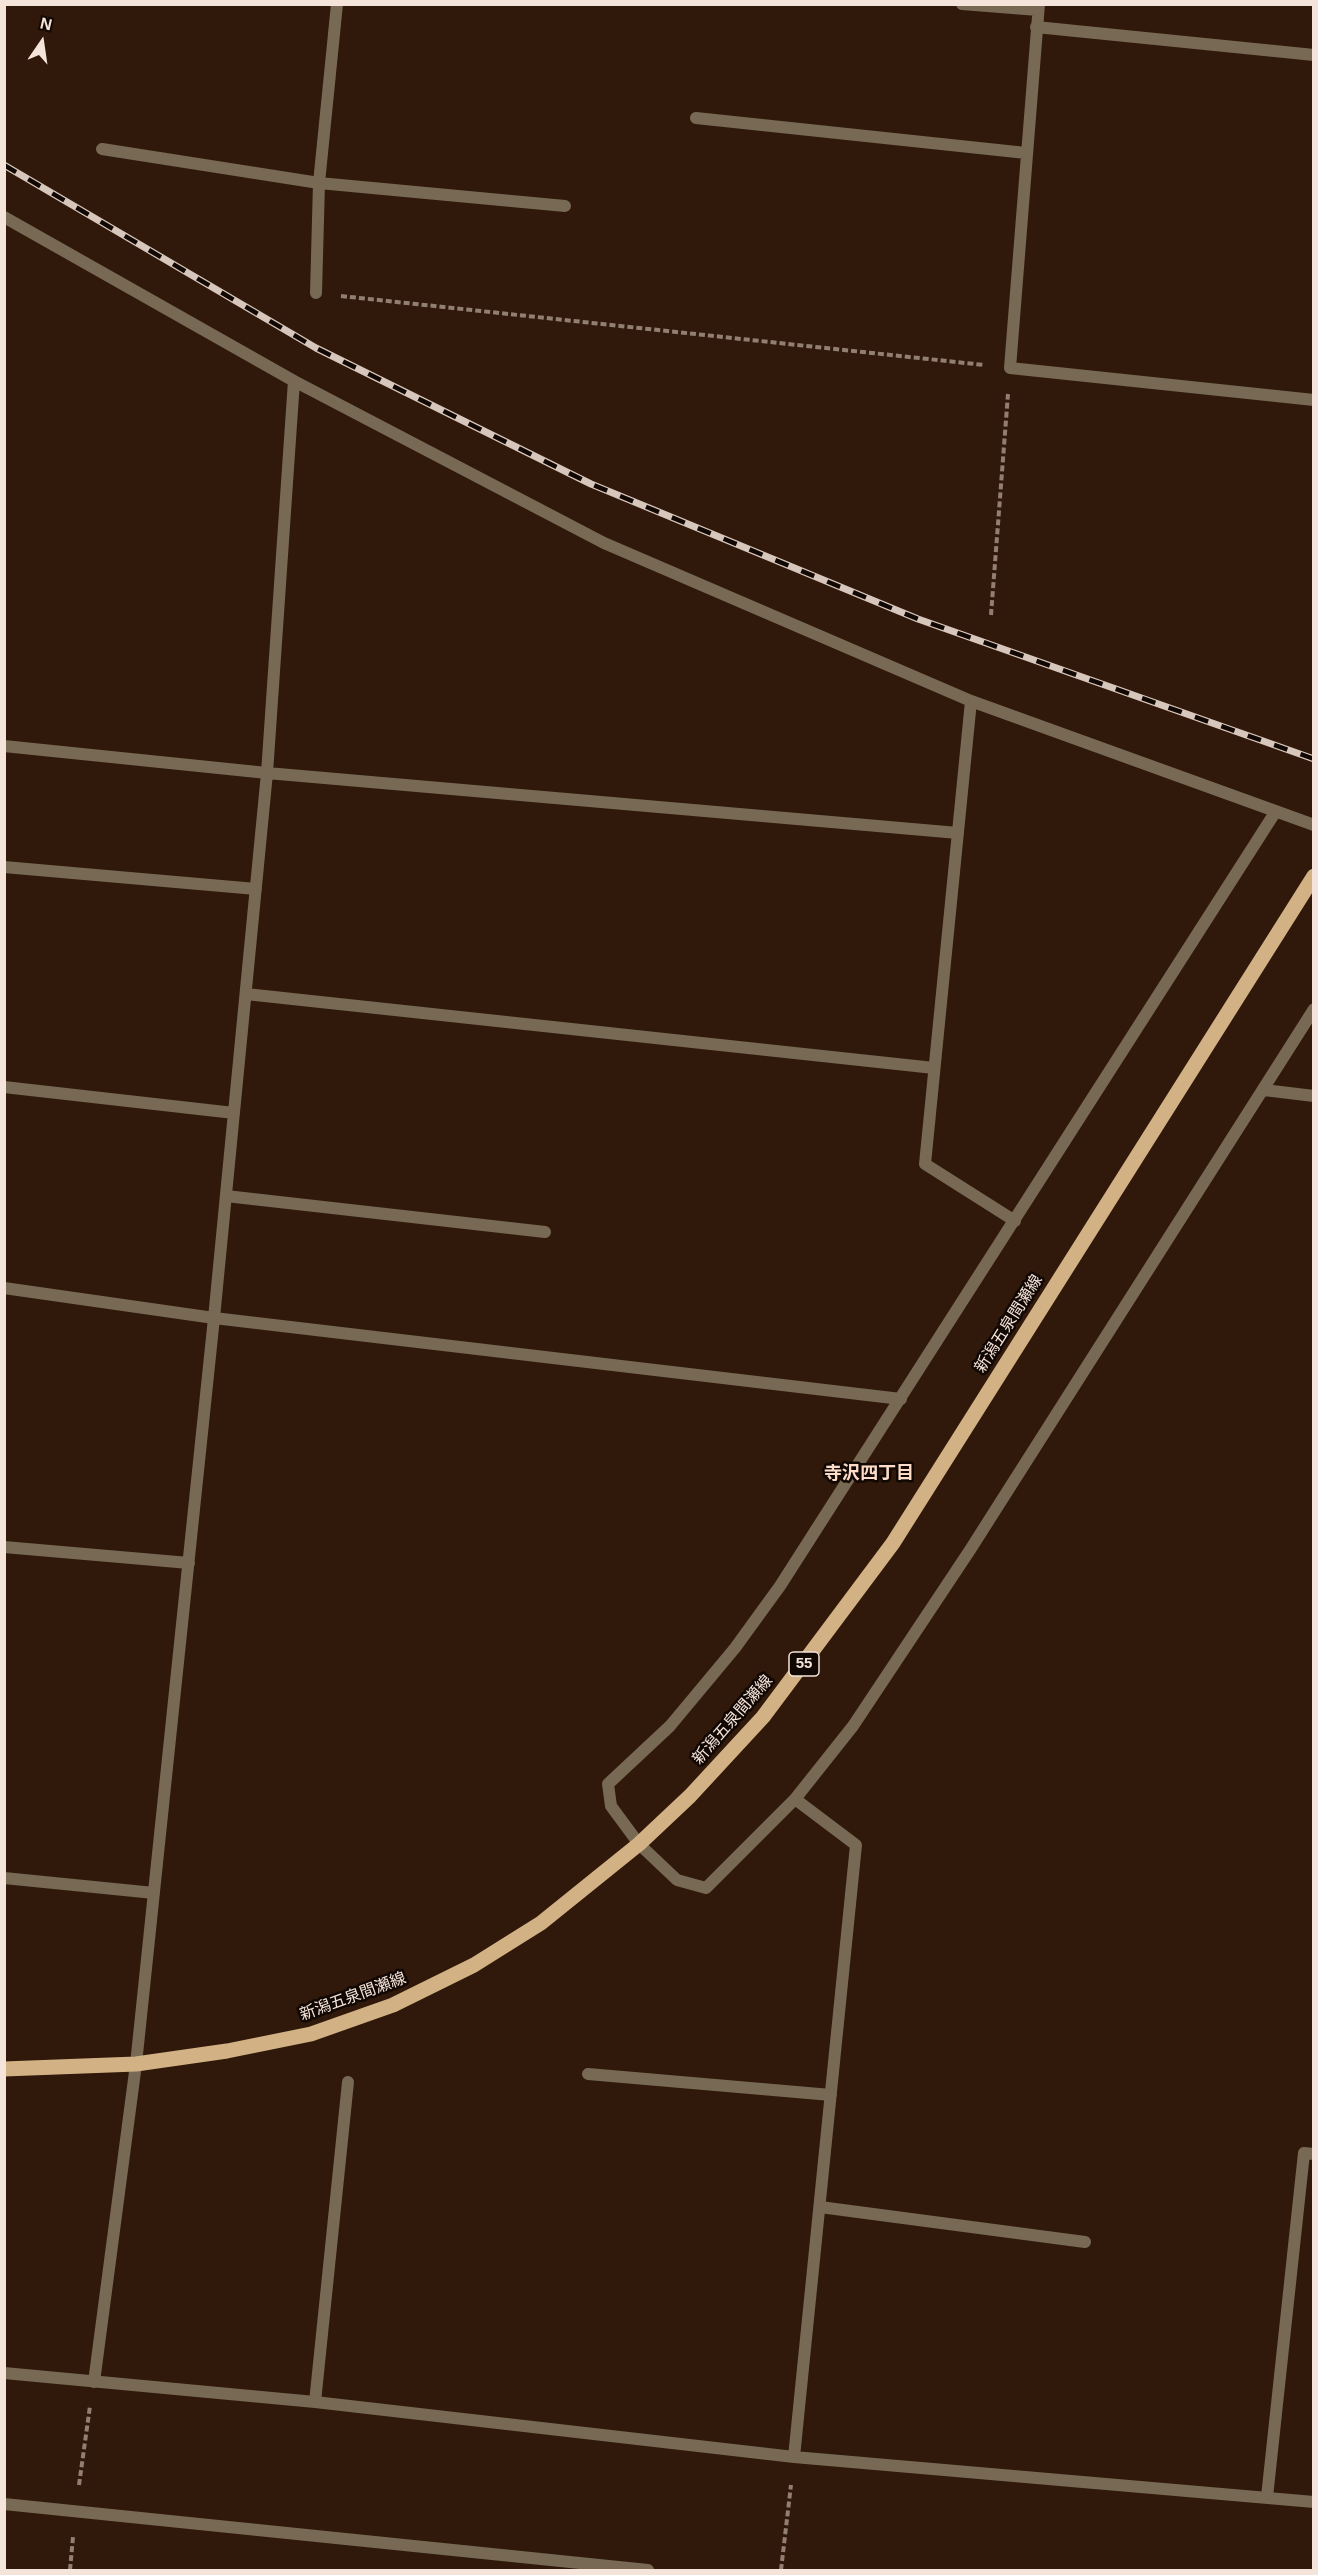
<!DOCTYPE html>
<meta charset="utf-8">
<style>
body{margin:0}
#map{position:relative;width:1318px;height:2575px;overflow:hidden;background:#30190a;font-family:Arial,sans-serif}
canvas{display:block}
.frame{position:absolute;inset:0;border:6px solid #f4e4da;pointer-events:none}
.north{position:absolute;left:12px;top:12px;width:60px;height:60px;-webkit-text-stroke:4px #110703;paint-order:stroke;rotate:13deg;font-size:16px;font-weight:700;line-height:24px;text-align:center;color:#f4e4da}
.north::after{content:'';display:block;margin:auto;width:21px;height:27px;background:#f4e4da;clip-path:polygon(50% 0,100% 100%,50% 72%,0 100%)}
</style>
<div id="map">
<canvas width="1318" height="2575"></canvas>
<div class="frame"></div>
<div class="north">N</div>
</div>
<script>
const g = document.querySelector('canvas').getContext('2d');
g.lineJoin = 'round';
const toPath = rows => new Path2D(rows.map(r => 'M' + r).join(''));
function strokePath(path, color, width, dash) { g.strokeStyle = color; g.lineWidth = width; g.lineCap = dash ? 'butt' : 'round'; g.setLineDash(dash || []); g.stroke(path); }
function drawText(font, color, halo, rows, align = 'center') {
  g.font = font + ' Arial,"Noto Sans JP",sans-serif'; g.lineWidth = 5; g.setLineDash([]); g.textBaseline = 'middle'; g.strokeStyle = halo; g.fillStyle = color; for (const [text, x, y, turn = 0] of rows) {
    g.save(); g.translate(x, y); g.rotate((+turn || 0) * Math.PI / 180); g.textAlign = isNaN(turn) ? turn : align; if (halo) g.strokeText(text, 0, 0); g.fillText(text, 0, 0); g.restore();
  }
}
strokePath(toPath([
 [341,296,984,365],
 [991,615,1008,394],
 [79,2485,90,2406],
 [70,2570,73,2537],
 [781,2570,791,2485]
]), '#927f72', 4, [6, 3]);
strokePath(toPath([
 [962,4,1038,10],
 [1039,4,1010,368,1314,400],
 [1036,27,1314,55],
 [696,118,1026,153],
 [102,149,319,183,565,206],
 [4,217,294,381,604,543,971,701,1314,825],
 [316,293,319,183,337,4],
 [971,701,925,1164,1015,1221],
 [4,746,267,773,958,833],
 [1276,811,780,1586,735,1648,670,1726,608,1784,611,1806,639,1844,677,1880,706,1888,795,1799,853,1726,970,1550,1314,1009],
 [4,867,256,889],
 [246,994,934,1068],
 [4,1087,234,1113],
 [1264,1090,1314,1096],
 [226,1196,545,1232],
 [4,1288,214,1318,901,1399],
 [4,1547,189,1563],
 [4,1878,154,1893],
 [588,2074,831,2095],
 [820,2207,1085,2242],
 [4,2373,315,2402,794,2457,1314,2502],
 [94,2382,136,2064,214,1318,267,773,294,381],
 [315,2402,348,2082],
 [794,2457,856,1845,795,1799],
 [1267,2497,1304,2153,1314,2154],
 [4,2504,648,2570]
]), '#776953', 12);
strokePath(toPath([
 [4,2069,136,2064,227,2051,311,2034,393,2005,474,1965,541,1923,639,1844,690,1796,763,1717,893,1543,1314,876]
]), '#d2b285', 15);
const rail = toPath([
 [4,165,316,348,591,484,918,619,1314,759]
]);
strokePath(rail, '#d7c6bc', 7);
strokePath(rail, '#110703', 4.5, [14]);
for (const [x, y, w] of [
 [804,1664,30]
]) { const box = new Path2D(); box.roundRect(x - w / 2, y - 12, w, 24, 4.5); g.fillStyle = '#110703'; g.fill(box); strokePath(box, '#f4e4da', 1.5); }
drawText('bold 15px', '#f4e4da', null, [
 ["55",804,1664]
]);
drawText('16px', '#f4e4da', '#110703', [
 ["新潟五泉間瀬線",1009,1324,-58],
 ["新潟五泉間瀬線",733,1720,-49],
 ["新潟五泉間瀬線",353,1997,-20]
]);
drawText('bold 18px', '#fcdcc9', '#110703', [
 ["寺沢四丁目",869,1474]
]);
</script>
